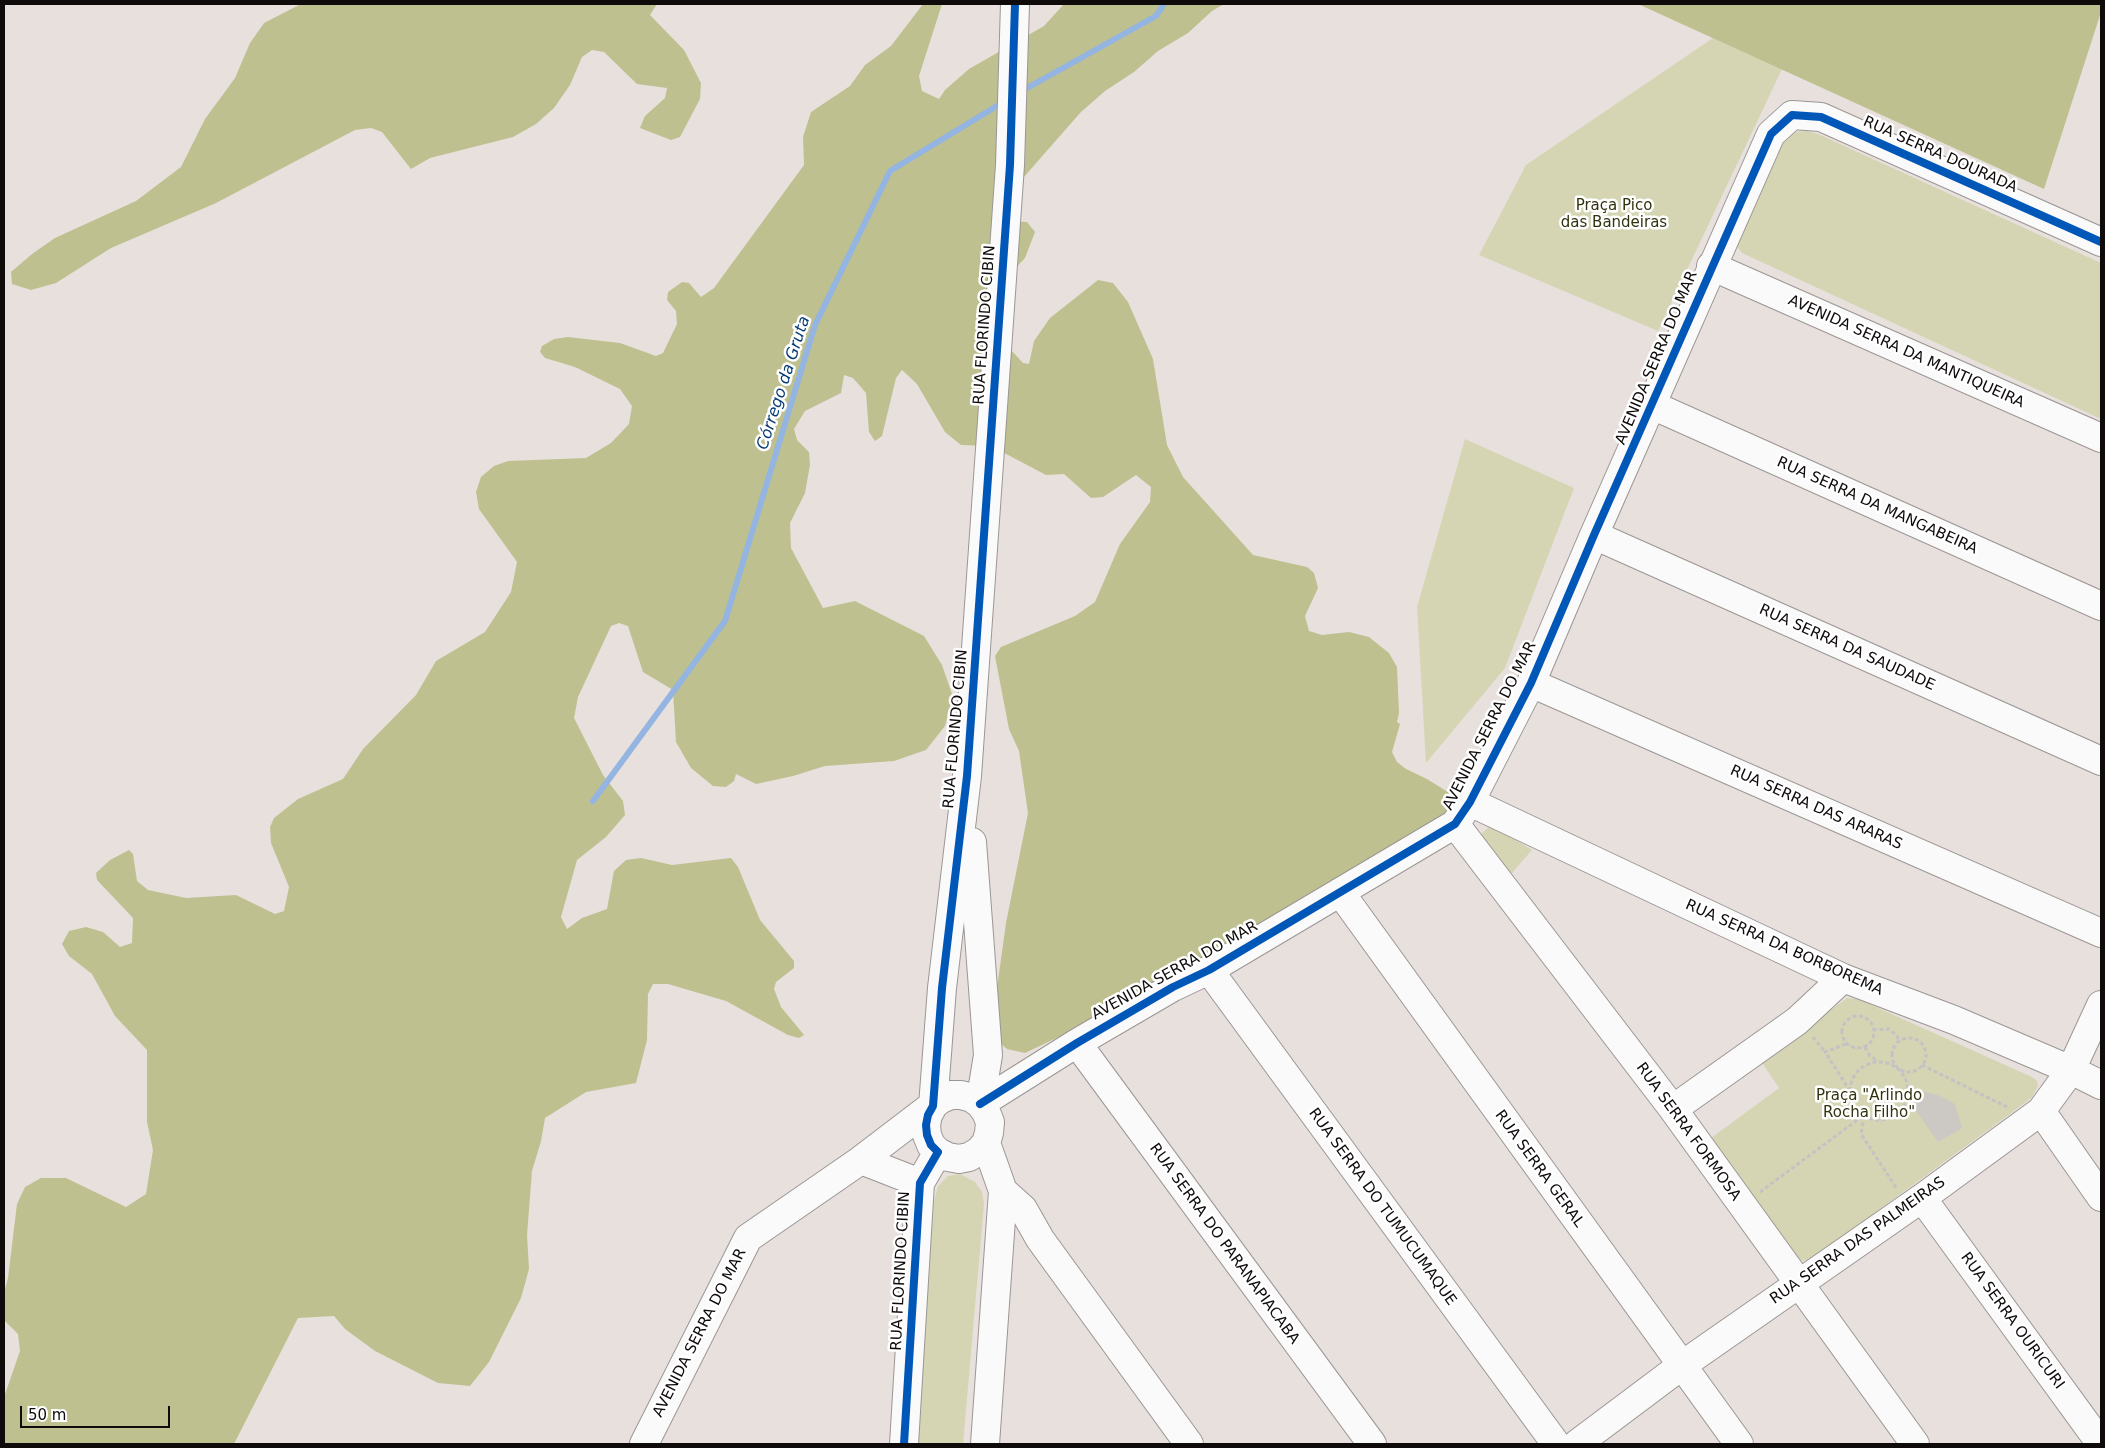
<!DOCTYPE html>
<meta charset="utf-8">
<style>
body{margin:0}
#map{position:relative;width:2105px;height:1448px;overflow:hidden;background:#e7e0dd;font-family:"DejaVu Sans",sans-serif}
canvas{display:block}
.frame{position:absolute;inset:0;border:5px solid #0f0b0a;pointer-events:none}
.scale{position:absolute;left:20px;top:1406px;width:150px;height:22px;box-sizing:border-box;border:2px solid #0f0b0a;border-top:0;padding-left:6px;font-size:15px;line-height:18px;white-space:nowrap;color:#0f0b0a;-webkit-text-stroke:4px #fff;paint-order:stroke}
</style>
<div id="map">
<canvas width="2105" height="1448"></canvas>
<div class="frame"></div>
<div class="scale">50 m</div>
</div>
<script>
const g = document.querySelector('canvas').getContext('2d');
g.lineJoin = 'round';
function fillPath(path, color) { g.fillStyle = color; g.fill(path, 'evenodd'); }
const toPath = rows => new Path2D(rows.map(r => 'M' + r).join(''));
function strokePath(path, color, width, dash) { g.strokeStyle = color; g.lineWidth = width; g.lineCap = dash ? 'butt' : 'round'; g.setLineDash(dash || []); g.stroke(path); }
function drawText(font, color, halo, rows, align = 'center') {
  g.font = font + ' "DejaVu Sans",sans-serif'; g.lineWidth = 5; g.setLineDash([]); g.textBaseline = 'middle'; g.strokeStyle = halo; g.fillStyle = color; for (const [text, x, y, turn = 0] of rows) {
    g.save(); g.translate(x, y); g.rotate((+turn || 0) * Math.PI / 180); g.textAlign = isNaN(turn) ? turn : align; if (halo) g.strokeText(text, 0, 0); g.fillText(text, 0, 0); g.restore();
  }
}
fillPath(toPath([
 [1713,38,1782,69,1658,331,1479,255,1526,165],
 [1807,131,1818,134,2101,263,2101,419,1742,253,1736,245,1785,137,1795,132],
 [1465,439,1574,488,1505,668,1426,763,1417,607],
 [1491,825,1532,850,1512,873,1497,863,1479,836],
 [1847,998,1858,999,2032,1077,2037,1081,2038,1086,2032,1097,2014,1111,1810,1260,1798,1261,1707,1141,1779,1088,1761,1061],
 [960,1174,975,1182,982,1192,984,1204,963,1444,916,1444,934,1201,938,1186,948,1176]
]), '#d5d5b4');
fillPath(toPath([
 [301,4,657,4,650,15,684,50,701,83,700,99,680,137,671,140,640,128,645,116,665,98,667,88,637,84,604,52,592,50,582,57,570,85,554,108,536,124,513,137,430,158,411,169,382,132,371,128,355,130,216,203,111,248,56,283,31,290,12,284,11,272,32,254,55,238,136,201,181,167,205,119,235,78,250,43,264,23],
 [923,4,942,4,919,76,922,91,939,99,945,90,969,69,1044,26,1064,4,1224,4,1212,11,1188,33,1158,51,1134,72,1105,91,1081,112,1016,186,1006,221,1027,222,1035,232,1025,258,1007,277,998,319,1011,350,1023,363,1029,364,1034,341,1050,318,1098,280,1113,283,1128,302,1153,359,1167,445,1183,477,1253,555,1307,567,1314,573,1318,588,1305,616,1309,631,1322,635,1349,632,1369,637,1389,653,1397,667,1399,713,1397,722,1400,724,1392,752,1397,762,1406,769,1427,779,1451,794,1452,804,1449,816,1302,906,1088,1023,1025,1053,1007,1049,1000,1043,992,1024,1006,923,1028,813,1019,751,1009,729,995,656,1001,647,1075,616,1095,602,1120,544,1150,502,1151,487,1136,475,1103,497,1091,498,1064,474,1046,475,991,446,961,445,945,432,917,384,902,370,896,378,882,436,875,441,869,432,866,393,853,378,844,375,841,393,805,411,794,429,797,440,809,452,810,465,805,493,790,523,791,548,823,608,855,601,924,636,942,665,953,697,945,726,926,750,894,761,825,766,793,776,756,784,736,774,734,781,726,787,713,786,691,768,676,742,673,690,643,672,628,626,619,623,611,626,578,697,574,718,603,775,623,801,625,815,606,837,577,860,561,917,567,929,582,918,607,909,614,871,626,860,641,858,672,865,731,858,738,867,760,920,794,961,794,968,776,982,774,989,781,1007,804,1035,799,1038,788,1035,726,1001,668,984,653,984,648,994,647,1040,636,1083,586,1092,545,1118,541,1141,532,1171,527,1235,529,1269,521,1298,489,1362,470,1386,438,1383,375,1351,345,1329,334,1316,298,1318,234,1444,4,1444,4,1397,20,1351,18,1334,4,1320,4,1293,8,1278,17,1204,25,1187,41,1178,66,1178,126,1207,146,1194,153,1150,147,1122,147,1050,115,1016,92,974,69,956,62,944,69,931,86,927,103,932,120,947,132,943,133,918,97,880,96,873,110,860,129,850,133,854,137,881,148,890,186,898,236,895,275,914,284,911,289,887,271,843,270,827,274,818,298,799,343,779,363,749,416,695,436,661,485,632,511,592,517,562,479,509,476,492,481,477,494,466,508,461,586,458,611,443,629,424,632,406,620,389,575,367,545,358,540,352,542,346,554,339,568,337,620,343,656,356,663,353,677,324,676,311,667,300,668,292,682,282,689,283,701,297,714,288,804,165,803,137,811,112,850,86,865,65,891,46],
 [1638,4,2101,4,2101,12,2044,189]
]), '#bfc08f');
strokePath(toPath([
 [1020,92,1156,16,1164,4],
 [593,801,725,621,815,325,890,171,1005,101]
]), '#94b5e1', 6);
fillPath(toPath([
 [1922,1091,1938,1095,1955,1104,1962,1128,1938,1142,1914,1108]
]), '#ccc8c4');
const minor = toPath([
 [1711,266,2101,438],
 [1652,405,2101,606],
 [1594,535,2101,761],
 [1531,683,2101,933],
 [1470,802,1843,978,1954,1020,2071,1070,2101,1085],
 [1455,824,1673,1109,1915,1444],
 [972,842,988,1055,980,1104],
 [1340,892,1739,1444],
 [1209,970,1556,1444],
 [1077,1043,1372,1444],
 [980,1104,1077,1043,1173,987,1209,970,1455,824,1470,802,1531,683,1594,535,1771,134,1792,115,1821,117,2101,242],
 [1673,1109,1797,1021,1843,978],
 [2041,1111,2101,1197],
 [861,1160,920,1183],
 [1003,1191,1023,1209,1040,1239,1189,1444],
 [1922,1198,2101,1444],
 [644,1444,748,1238,861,1160,941,1099,951,1095,961,1095,972,1098,980,1104,986,1112,990,1122,989,1133,986,1143,979,1151,969,1157,959,1159,948,1157,938,1152],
 [904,1444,920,1183,938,1152,931,1145,927,1135,926,1125,928,1115,933,1106,942,988,967,776,1010,165,1015,4],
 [985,1444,1003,1191,986,1143],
 [1577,1444,1681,1366,1922,1198,2041,1111,2071,1070,2101,1005]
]);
strokePath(minor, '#9b9694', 30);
strokePath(toPath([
 '1842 1032a16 16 0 1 1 32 0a16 16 0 1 1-32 0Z',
 [1873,1030,1889,1029,1897,1036,1899,1042],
 [1813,1037,1825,1052],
 '1892 1055a17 17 0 1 1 34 0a17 17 0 1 1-34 0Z',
 [1846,1044,1825,1052,1850,1091],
 [1865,1047,1870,1056,1878,1061],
 '1850 1091a29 29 0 1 1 58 0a29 29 0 1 1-58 0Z',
 [1922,1065,2007,1107],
 [1864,1116,1861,1134,1897,1189],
 [1760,1192,1864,1115]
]), '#c4c2c2', 3, [4, 2.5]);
strokePath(minor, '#fbfafa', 28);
strokePath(toPath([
 [980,1104,1077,1043,1173,987,1209,970,1455,824,1470,802,1531,683,1594,535,1771,134,1792,115,1821,117,2101,242],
 [904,1444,920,1183,938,1152,931,1145,927,1135,926,1125,928,1115,933,1106,942,988,967,776,1010,165,1015,4]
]), '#0057b8', 8);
drawText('15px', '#0f0b0a', '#fff', [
 ["RUA SERRA DOURADA",1940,155,24],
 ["RUA FLORINDO CIBIN",985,325,-86],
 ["AVENIDA SERRA DA MANTIQUEIRA",1906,352,24],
 ["AVENIDA SERRA DO MAR",1657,358,-67],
 ["RUA SERRA DA MANGABEIRA",1877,506,24],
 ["RUA SERRA DA SAUDADE",1847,648,24],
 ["AVENIDA SERRA DO MAR",1490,726,-63],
 ["RUA FLORINDO CIBIN",956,729,-85],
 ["RUA SERRA DAS ARARAS",1816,808,24],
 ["RUA SERRA DA BORBOREMA",1784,948,24],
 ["AVENIDA SERRA DO MAR",1175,971,-29],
 ["RUA SERRA FORMOSA",1688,1132,54],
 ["RUA SERRA GERAL",1539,1169,54],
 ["RUA SERRA DO TUMUCUMAQUE",1382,1207,54],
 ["RUA SERRA DAS PALMEIRAS",1858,1241,-35],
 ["RUA SERRA DO PARANAPIACABA",1224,1244,54],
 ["RUA FLORINDO CIBIN",901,1271,-87],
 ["RUA SERRA OURICURI",2012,1321,54],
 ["AVENIDA SERRA DO MAR",700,1333,-63]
]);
drawText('15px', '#31330e', '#fff', [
 ["Praça Pico",1614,206],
 ["das Bandeiras",1614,223],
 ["Praça \"Arlindo",1869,1096],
 ["Rocha Filho\"",1869,1113]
]);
drawText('italic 16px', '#083c76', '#fff', [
 ["Córrego da Gruta",784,383,-72]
]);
</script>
